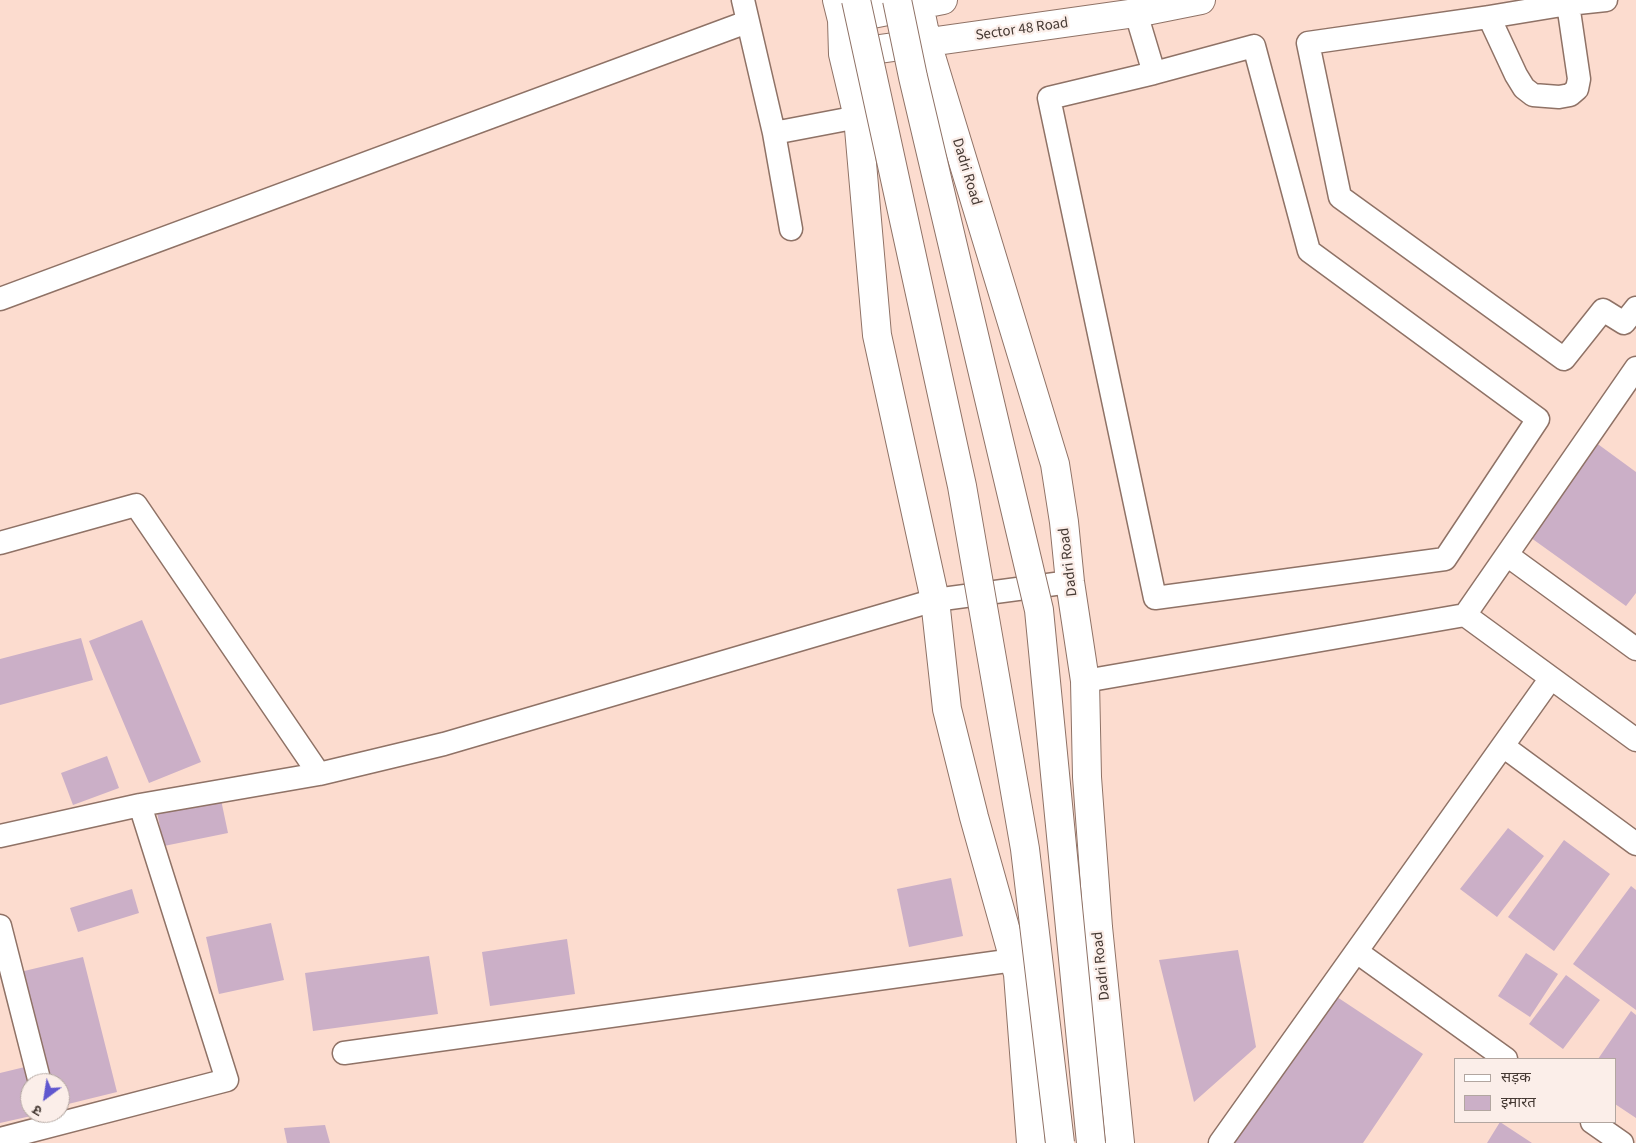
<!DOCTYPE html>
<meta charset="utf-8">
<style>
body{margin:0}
#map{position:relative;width:1636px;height:1143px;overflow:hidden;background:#fcdccf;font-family:"Source Sans 3","Noto Sans Devanagari",sans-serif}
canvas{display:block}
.legend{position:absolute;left:1454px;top:1058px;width:162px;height:65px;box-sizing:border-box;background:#fbeee9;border:1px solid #b2a6a0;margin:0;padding:6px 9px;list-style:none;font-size:15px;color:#453933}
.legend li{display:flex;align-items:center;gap:10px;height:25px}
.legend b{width:25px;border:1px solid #b2a6a0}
.north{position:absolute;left:20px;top:1073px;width:50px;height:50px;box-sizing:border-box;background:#fbeee9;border:1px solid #b2a6a0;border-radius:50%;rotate:211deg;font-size:14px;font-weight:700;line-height:20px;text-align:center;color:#453933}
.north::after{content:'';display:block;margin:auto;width:18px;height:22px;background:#6057cf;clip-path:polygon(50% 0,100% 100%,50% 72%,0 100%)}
</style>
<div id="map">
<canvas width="1636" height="1143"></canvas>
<ul class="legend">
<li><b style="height:6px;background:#fff"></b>सड़क</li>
<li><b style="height:14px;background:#cbafc7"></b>इमारत</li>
</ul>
<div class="north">उ</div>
</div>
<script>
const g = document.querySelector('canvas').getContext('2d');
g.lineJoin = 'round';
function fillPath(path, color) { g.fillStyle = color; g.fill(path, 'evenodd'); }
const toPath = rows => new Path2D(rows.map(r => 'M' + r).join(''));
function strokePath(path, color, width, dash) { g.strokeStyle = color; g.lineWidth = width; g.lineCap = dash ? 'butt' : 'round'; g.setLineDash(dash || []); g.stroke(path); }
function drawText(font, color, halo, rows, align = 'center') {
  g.font = font + ' "Source Sans 3",sans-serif'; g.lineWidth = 4.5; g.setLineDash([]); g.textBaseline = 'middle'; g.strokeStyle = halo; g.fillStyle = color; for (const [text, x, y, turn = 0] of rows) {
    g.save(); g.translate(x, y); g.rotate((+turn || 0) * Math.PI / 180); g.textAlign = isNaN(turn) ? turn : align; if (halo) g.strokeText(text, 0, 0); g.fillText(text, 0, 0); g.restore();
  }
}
fillPath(toPath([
 [1595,442,1636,472,1636,593,1626,606,1527,535],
 [142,620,201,762,149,783,89,641],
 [81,638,93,680,0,705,0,659],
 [107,756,119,788,73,805,61,773],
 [220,795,228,833,164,846,156,808],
 [1508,828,1544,856,1497,917,1460,889],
 [1564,840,1610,874,1554,951,1508,917],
 [951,878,963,936,909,947,897,889],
 [1631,886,1636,890,1636,1010,1573,964],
 [132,889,139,913,78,932,70,908],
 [271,923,284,980,219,994,206,937],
 [567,939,575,994,490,1006,482,952],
 [1238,950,1256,1047,1194,1102,1159,960],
 [1526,953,1558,974,1530,1017,1498,996],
 [429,956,438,1014,313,1031,305,973],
 [83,957,117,1092,60,1106,60,1083,47,1083,20,972],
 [1566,975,1600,1000,1563,1049,1529,1024],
 [1334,995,1423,1054,1363,1143,1234,1143],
 [1631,1011,1636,1015,1636,1118,1615,1104,1615,1059,1598,1059],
 [29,1066,30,1113,40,1114,0,1123,0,1073],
 [1500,1122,1532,1143,1487,1143],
 [325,1125,330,1143,287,1143,284,1128]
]), '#cbafc7');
const minor = toPath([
 [743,0,774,133,791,229],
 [1606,0,1568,4,1489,17,1308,43,1340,197,1564,359,1603,310,1624,323,1636,308],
 [1136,13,1154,73],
 [1489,17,1516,75,1524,88,1533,95,1559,97,1570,95,1577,89,1579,79,1568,4],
 [1254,46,1309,251,1538,419,1445,559,1155,598,1049,98,1154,73,1254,46],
 [774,133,858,117],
 [0,299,747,22],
 [0,543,136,505,319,774],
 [1507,555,1636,649],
 [1465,615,1636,368],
 [1085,681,1465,615,1636,740],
 [1503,746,1636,844],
 [0,836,140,805,319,774,444,744,935,600,1070,582],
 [0,926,40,1083],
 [1357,952,1506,1059],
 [344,1053,1014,960],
 [1592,1122,1622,1143],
 [0,1139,227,1080,140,805],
 [1220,1143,1551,678]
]);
const tertiary = toPath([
 [837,0,842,20,843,54,858,117,877,335,935,600,947,709,974,817,1018,974,1031,1143],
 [918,0,927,43,1055,464,1064,522,1070,582,1085,681,1087,777,1098,927,1120,1143],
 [842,20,943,0],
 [844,54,1136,13,1201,0]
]);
strokePath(minor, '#8f7266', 25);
strokePath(tertiary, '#8f7266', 30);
strokePath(minor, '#fff', 22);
strokePath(tertiary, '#fff', 28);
const secondaryBridge = toPath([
 [856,0,962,486,1025,849,1060,1143],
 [897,0,913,77,1039,610,1091,1143]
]);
strokePath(secondaryBridge, '#8f7266', 30, []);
strokePath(secondaryBridge, '#fff', 28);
drawText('15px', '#453933', '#fbeee9', [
 ["Sector 48 Road",1022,30,-8],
 ["Dadri Road",966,172,73],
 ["Dadri Road",1069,562,-97],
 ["Dadri Road",1102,966,-96]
]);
</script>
